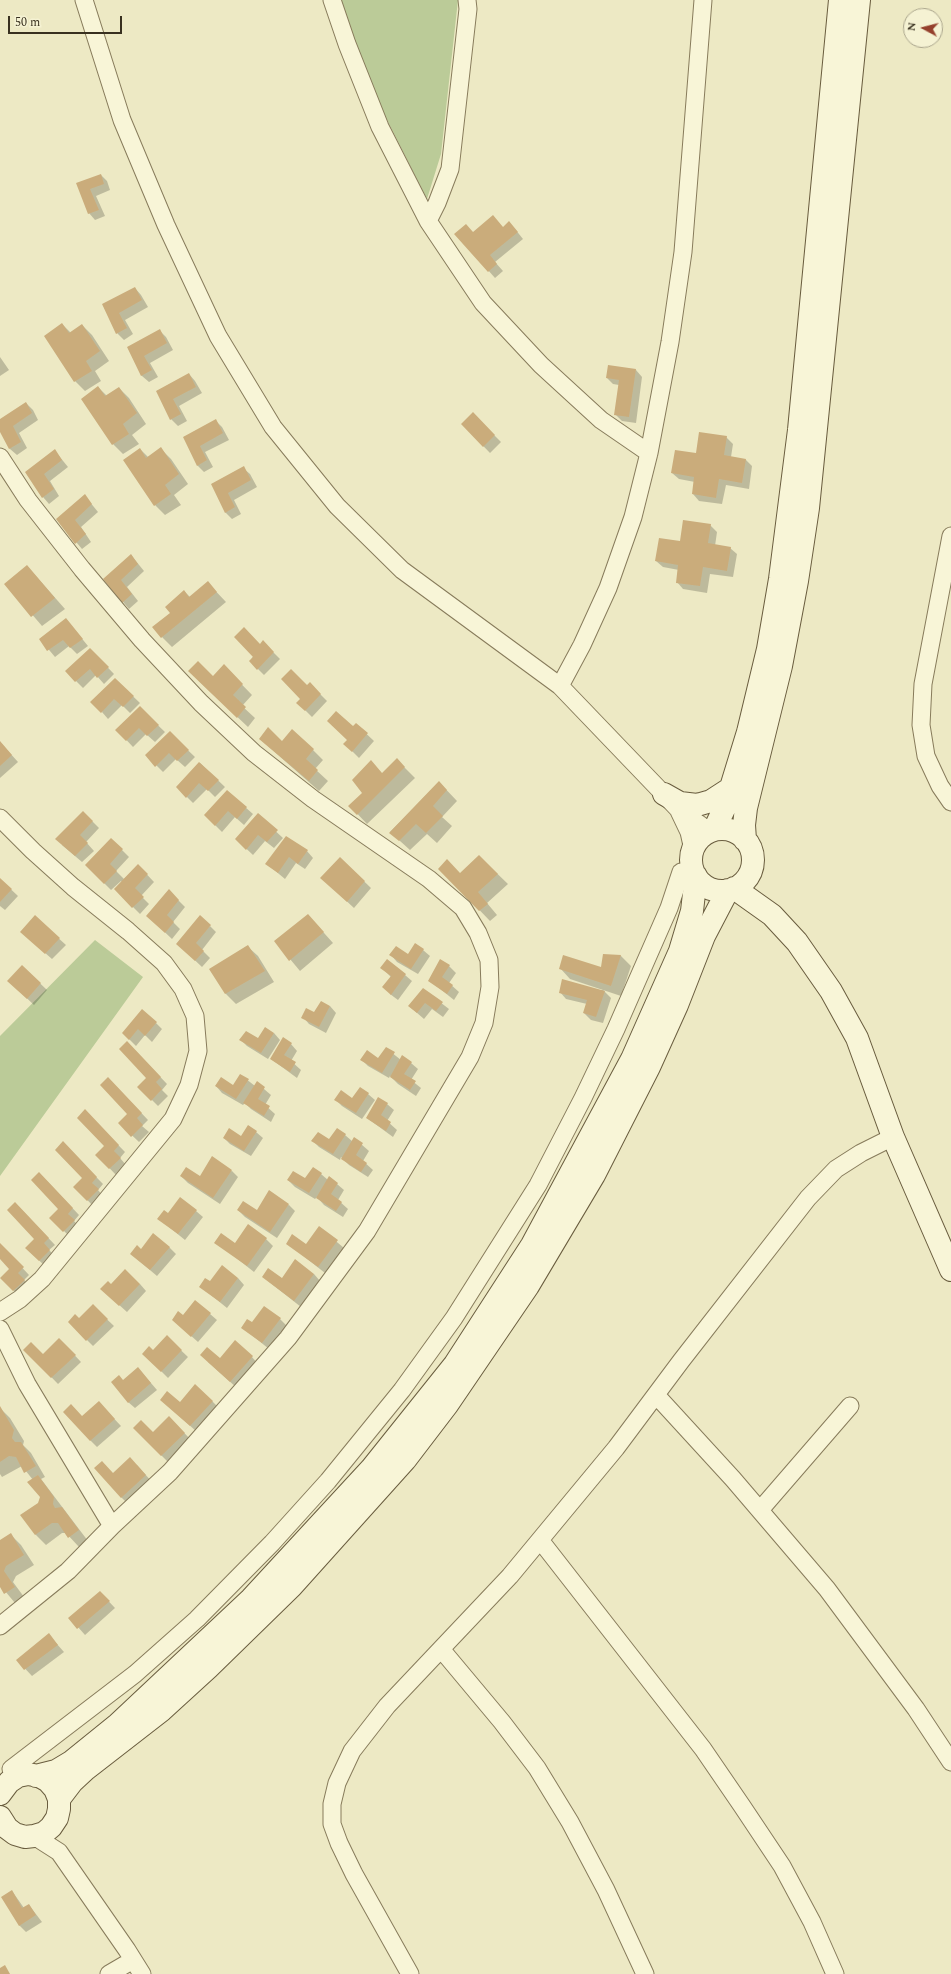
<!DOCTYPE html>
<style>
body{margin:0}
#map{position:relative;width:951px;height:1974px;overflow:hidden;background:#ede9c4;font-family:Spectral,serif}
canvas{display:block}
.north{position:absolute;left:903px;top:8px;width:40px;height:40px;box-sizing:border-box;background:#f5f2d3;border:1px solid #a9a48b;border-radius:50%;rotate:277deg;font-size:11px;font-weight:700;line-height:16px;text-align:center;color:#38301f}
.north::after{content:'';display:block;margin:auto;width:14px;height:18px;background:#95402c;clip-path:polygon(50% 0,100% 100%,50% 72%,0 100%)}
.scale{position:absolute;left:8px;top:16px;width:114px;height:18px;box-sizing:border-box;border:2px solid #38301f;border-top:0;padding-left:5px;font-size:12px;line-height:14px;white-space:nowrap;color:#38301f;-webkit-text-stroke:3px #f5f2d3;paint-order:stroke}
</style>
<div id="map">
<canvas width="951" height="1974"></canvas>
<div class="north">N</div>
<div class="scale">50 m</div>
</div>
<script>
const g = document.querySelector('canvas').getContext('2d');
g.lineJoin = 'round';
function fillPath(path, color) { g.fillStyle = color; g.fill(path, 'evenodd'); }
const toPath = rows => new Path2D(rows.map(r => 'M' + r).join(''));
function strokePath(path, color, width, dash) { g.strokeStyle = color; g.lineWidth = width; g.lineCap = dash ? 'butt' : 'round'; g.setLineDash(dash || []); g.stroke(path); }
fillPath(toPath([
 [338,0,458,0,441,154,427,199,386,118],
 [95,940,143,977,0,1176,0,1036]
]), '#bbcb98');
fillPath(toPath([
 [101,175,107,181,110,190,96,196,105,216,95,220,89,213,78,183],
 [503,227,515,229,523,239,495,262,503,271,495,278,456,234,473,233],
 [135,288,141,295,148,307,125,320,133,334,124,340,117,333,103,305],
 [62,324,71,333,82,325,92,335,109,361,95,371,101,381,85,391,75,381],
 [160,331,166,337,173,350,150,363,158,377,149,382,142,376,128,348],
 [0,357,9,370,0,376],
 [636,370,642,377,636,423,622,421,615,414,619,385,613,384,607,378],
 [189,374,195,381,202,393,179,406,187,421,178,426,171,419,157,391],
 [98,387,107,396,119,388,129,398,146,424,132,435,139,444,123,454,113,444],
 [26,403,33,410,38,420,19,433,27,448,17,455,10,449,0,430,0,420],
 [473,414,501,442,490,453,462,424],
 [216,421,222,427,229,440,205,452,213,467,204,472,198,466,184,437],
 [726,437,733,444,731,457,746,460,752,466,749,489,726,485,722,504,699,501,693,494,695,482,679,479,672,473,697,454],
 [140,449,148,457,161,449,171,459,188,484,174,495,181,505,165,515,155,505],
 [55,451,68,467,50,481,59,496,49,504,43,497,26,472],
 [243,468,250,474,257,487,234,500,241,514,232,519,226,513,212,484],
 [85,496,98,512,81,527,91,542,82,549,57,519],
 [710,525,717,532,715,546,730,548,737,554,733,577,710,574,707,593,683,589,677,582,679,570,663,567,656,561,681,542],
 [131,555,144,571,127,587,138,601,129,609,104,579],
 [27,566,65,609,42,626,6,584],
 [208,583,226,602,172,647,162,637,171,613,184,591,190,597],
 [66,619,88,646,77,654,69,646,55,657,40,639],
 [263,642,280,659,264,675,250,661],
 [90,649,114,674,104,684,96,675,83,688,66,671],
 [224,666,252,695,242,706,255,718,248,727,199,681,213,677],
 [115,679,140,703,130,713,122,705,108,719,102,712],
 [310,684,327,701,312,717,298,703],
 [140,708,165,732,155,742,146,734,133,747,117,730],
 [356,724,374,741,359,758,351,750,348,740],
 [170,733,195,757,185,767,176,759,163,772,146,755],
 [260,739,282,742,313,750,323,760,315,769,328,781,319,791],
 [0,742,18,762,0,778],
 [397,760,415,778,367,824,350,806],
 [200,763,225,787,215,797,207,789,193,803,177,787],
 [439,782,457,801,442,817,452,826,437,843,427,834,410,850,390,832],
 [227,791,253,814,244,825,235,817,222,832,205,815],
 [83,812,99,828,86,842,94,851,82,862,62,845],
 [258,815,283,838,274,848,265,841,253,855,236,839],
 [111,839,129,857,116,871,124,879,138,865,154,882,141,896,149,904,140,914,115,889,122,882,121,881,111,890,86,865],
 [307,851,313,858,305,869,296,863,285,879,267,864],
 [479,856,508,884,487,903,497,915,490,921,440,869,460,874],
 [340,858,371,888,354,908,328,884],
 [0,879,18,896,5,910,0,906],
 [169,891,185,907,173,922,180,929,172,939,154,922],
 [308,915,333,943,300,971,275,941],
 [35,917,66,945,52,959,28,938],
 [210,926,216,932,202,950,210,958,202,967,184,950],
 [416,944,430,956,418,974,397,962,391,955,408,955],
 [247,946,258,956,274,982,236,1004,226,994,211,970],
 [604,955,621,956,631,966,621,996,570,979,560,968,602,968],
 [22,966,47,990,34,1005,15,987],
 [449,966,456,973,449,983,459,992,454,1000,429,980],
 [382,968,405,975,412,981,398,1000,390,994,391,977],
 [423,989,449,1009,443,1017,432,1009,424,1019,409,1006],
 [603,990,611,998,603,1023,591,1020,584,1013,587,1004,566,999,560,992],
 [330,1006,336,1013,326,1033,309,1024,303,1017],
 [156,1023,162,1029,152,1042,145,1035,136,1046,123,1033],
 [274,1033,280,1040,268,1059,247,1046,241,1040,258,1039],
 [127,1042,167,1084,162,1090,168,1096,158,1106,139,1087,148,1078],
 [291,1044,297,1051,291,1061,301,1070,297,1078,271,1059],
 [386,1048,401,1060,411,1063,418,1069,411,1080,421,1088,416,1096,398,1084,390,1076,389,1078,368,1066,361,1059,379,1059],
 [241,1075,255,1086,257,1083,271,1095,265,1105,275,1114,271,1122,251,1109,245,1103,243,1105,222,1093,216,1086,233,1086],
 [108,1078,148,1120,142,1126,149,1132,139,1142,119,1123,128,1114],
 [368,1094,375,1100,362,1119,342,1106,336,1100,353,1099],
 [387,1104,394,1110,387,1121,397,1130,393,1137,367,1118],
 [85,1111,125,1152,120,1158,126,1165,116,1175,97,1155,106,1146],
 [249,1126,263,1138,251,1156,230,1144,224,1138,241,1137],
 [345,1135,352,1141,354,1138,369,1151,363,1161,373,1170,368,1177,349,1165,341,1157,340,1160,319,1147,313,1141,330,1140],
 [63,1143,103,1184,98,1190,104,1197,94,1207,75,1187,84,1178],
 [232,1171,238,1177,220,1204,188,1183,181,1176,200,1177],
 [321,1174,328,1180,337,1184,344,1190,338,1200,348,1209,343,1217,324,1205,317,1197,315,1199,295,1187,288,1180,306,1180],
 [46,1180,79,1215,74,1221,80,1227,70,1237,51,1218,60,1209],
 [289,1205,295,1211,277,1238,245,1217,238,1210,257,1211],
 [21,1209,55,1245,49,1250,56,1257,46,1267,26,1248,36,1239],
 [196,1211,203,1217,185,1240,159,1219,168,1215],
 [319,1227,344,1248,325,1273,287,1243,306,1246],
 [266,1239,273,1246,254,1272,216,1242,235,1245],
 [0,1244,29,1275,24,1280,31,1287,20,1297,1,1278,10,1269,0,1258],
 [169,1247,176,1254,157,1276,131,1254,141,1250],
 [314,1274,320,1281,301,1307,263,1277,282,1279],
 [238,1278,244,1285,227,1308,201,1287,210,1282],
 [140,1284,146,1291,127,1312,108,1295,111,1286],
 [195,1301,217,1320,198,1342,180,1326,183,1316],
 [93,1306,114,1326,93,1346,69,1322,79,1320],
 [280,1319,287,1326,269,1349,243,1328,252,1323],
 [167,1337,188,1357,168,1378,144,1354,153,1351],
 [66,1346,81,1362,58,1384,25,1350,43,1355],
 [252,1357,258,1364,237,1388,208,1362],
 [138,1368,157,1390,135,1408,128,1402,123,1381],
 [212,1401,219,1408,197,1432,168,1406,180,1403],
 [0,1408,10,1418,24,1441,23,1445,31,1453,45,1477,41,1479,88,1541,79,1547,66,1533,62,1533,46,1545,36,1535,22,1515,39,1503,41,1497,33,1480,22,1466,2,1477,0,1474],
 [105,1409,121,1426,97,1447,90,1440,83,1417],
 [169,1417,191,1440,168,1462,134,1428,153,1433],
 [137,1465,152,1482,128,1504,121,1497,114,1474],
 [11,1535,21,1545,34,1565,16,1576,13,1582,24,1597,15,1603,0,1585,0,1542],
 [100,1592,115,1608,85,1635,70,1618],
 [49,1635,64,1652,32,1676,17,1660],
 [12,1891,24,1908,29,1905,42,1922,26,1932,19,1925]
]), '#0003');
fillPath(toPath([
 [101,174,104,184,90,189,99,210,88,214,76,183],
 [493,215,503,227,509,221,518,232,490,255,497,264,488,272,454,234,466,224,473,232],
 [135,287,142,300,119,313,127,328,116,334,102,304],
 [62,323,69,333,82,324,100,351,86,361,92,371,74,382,44,336],
 [160,329,167,343,144,356,152,370,141,376,127,347],
 [608,365,636,369,629,417,614,415,619,380,606,378],
 [189,373,196,387,173,399,181,414,170,420,156,391],
 [98,386,105,396,119,387,137,413,123,424,129,434,112,445,81,399],
 [26,402,32,413,13,426,21,442,9,449,0,432,0,419],
 [473,412,495,435,483,447,461,424],
 [216,419,223,433,200,446,207,460,197,466,183,437],
 [699,432,727,436,724,455,746,459,742,483,719,479,716,498,692,494,694,477,671,473,675,450,696,453],
 [161,447,179,474,165,485,171,494,154,506,123,460,140,448,146,458],
 [55,449,62,460,44,474,54,489,42,498,25,472],
 [244,466,251,480,228,493,235,507,225,513,211,484],
 [85,494,92,504,75,520,86,534,75,544,56,519],
 [683,520,711,524,708,543,731,547,727,571,703,567,700,586,676,583,678,565,655,561,659,538,680,541],
 [131,554,138,564,121,580,132,594,122,603,103,579],
 [27,565,55,598,31,617,4,584],
 [208,581,217,592,161,638,152,627,170,613,165,607,184,590,189,597],
 [66,618,83,639,70,648,63,640,47,651,39,639],
 [244,627,260,644,263,640,274,652,257,670,249,661,253,657,234,637],
 [90,648,109,667,97,678,90,669,75,682,65,671],
 [198,661,213,676,224,664,243,684,233,695,246,707,237,718,188,671],
 [291,669,307,685,310,682,321,694,305,711,296,703,300,699,281,679],
 [115,678,134,696,123,707,114,699,101,713,90,702],
 [140,706,159,725,147,736,139,728,126,741,115,730],
 [336,711,353,726,356,723,368,733,352,752,343,744,347,740,327,721],
 [268,727,282,741,292,729,314,749,306,759,318,770,309,781,259,739],
 [170,731,189,750,177,761,169,753,155,767,145,755],
 [0,741,12,755,0,766],
 [397,758,405,767,357,815,348,806,362,793,352,780,371,760,382,773],
 [199,762,219,780,208,791,199,783,186,798,176,787],
 [439,781,447,790,433,806,443,816,426,833,416,824,399,841,389,833],
 [227,790,247,807,237,819,228,811,215,826,204,815],
 [83,811,93,821,80,835,88,843,75,856,55,839],
 [258,813,278,830,267,842,258,835,246,850,235,839],
 [286,836,308,850,298,864,289,857,278,873,265,864],
 [111,838,123,849,110,864,117,871,104,884,85,865],
 [479,855,498,874,478,892,488,904,479,911,438,869,447,859,460,873],
 [340,857,365,881,347,902,320,878],
 [138,864,148,874,135,888,144,897,132,908,114,889],
 [0,878,12,889,0,902],
 [169,889,179,900,167,915,174,922,165,933,146,916],
 [308,914,324,932,289,961,274,941],
 [35,915,60,938,45,954,20,932],
 [200,915,211,925,196,943,204,951,195,961,176,944],
 [415,943,424,949,411,969,389,955,396,946,408,954],
 [248,945,265,971,225,994,209,969],
 [603,954,621,955,611,986,559,969,563,955,601,967],
 [387,959,406,974,391,995,382,987,391,976,380,968],
 [440,959,450,965,442,977,453,985,447,994,428,981],
 [22,965,41,983,27,999,7,981],
 [562,979,605,991,596,1017,583,1013,587,1000,559,993],
 [423,988,443,1002,436,1011,425,1003,417,1013,408,1006],
 [321,1001,330,1006,319,1027,301,1018,306,1008,314,1012],
 [142,1009,157,1022,145,1036,138,1029,129,1040,122,1033],
 [265,1027,274,1033,261,1053,239,1040,246,1031,258,1038],
 [283,1037,292,1043,284,1055,296,1062,290,1072,270,1059],
 [127,1041,161,1077,156,1082,162,1089,151,1101,137,1087,146,1078,119,1049],
 [386,1047,395,1052,382,1073,360,1060,367,1050,378,1058],
 [402,1055,412,1062,404,1074,416,1081,410,1090,390,1077],
 [240,1074,249,1079,236,1099,215,1086,221,1077,233,1085],
 [108,1077,142,1113,137,1118,143,1125,131,1137,118,1123,127,1114,100,1085],
 [257,1081,265,1087,258,1099,270,1106,264,1116,243,1103],
 [360,1087,369,1093,356,1113,334,1100,341,1090,352,1098],
 [378,1097,388,1103,381,1115,391,1122,386,1131,366,1118],
 [85,1109,119,1145,114,1151,121,1158,109,1169,95,1155,104,1146,77,1118],
 [248,1125,257,1131,244,1151,223,1138,229,1128,241,1136],
 [337,1128,346,1134,333,1154,311,1141,318,1132,329,1139],
 [354,1137,363,1143,356,1155,367,1163,361,1172,341,1159],
 [63,1141,97,1177,92,1183,99,1189,87,1201,73,1187,82,1178,55,1150],
 [212,1156,232,1170,213,1198,180,1176,186,1167,200,1176],
 [313,1167,322,1173,309,1193,287,1180,293,1171,305,1178],
 [39,1172,73,1208,68,1214,75,1220,63,1232,49,1218,58,1209,31,1180],
 [329,1176,338,1183,331,1194,342,1202,336,1211,316,1198],
 [269,1190,289,1204,270,1232,237,1210,243,1201,257,1210],
 [180,1197,197,1210,178,1234,157,1219,164,1210,168,1213],
 [15,1202,49,1238,44,1243,50,1250,39,1261,25,1248,34,1239,7,1210],
 [248,1224,267,1238,247,1266,214,1243,221,1233,235,1243],
 [319,1226,338,1240,318,1267,286,1244,292,1234,306,1244],
 [153,1233,170,1247,150,1270,130,1254,137,1245,141,1249],
 [0,1243,24,1267,18,1273,25,1280,13,1291,0,1278,9,1269,0,1259],
 [295,1259,314,1274,294,1301,262,1277,268,1268,282,1278],
 [222,1265,238,1278,220,1302,199,1287,205,1278,210,1281],
 [125,1269,140,1284,119,1306,100,1289,108,1281,111,1284],
 [195,1300,211,1313,191,1337,172,1320,178,1311,183,1315],
 [93,1304,108,1319,86,1341,68,1322,75,1314,79,1318],
 [264,1306,281,1318,262,1343,241,1328,247,1319,252,1322],
 [167,1335,182,1350,161,1372,142,1354,149,1346,153,1350],
 [59,1338,76,1355,51,1378,23,1350,31,1342,43,1354],
 [235,1340,253,1356,230,1382,200,1355,207,1347,220,1358],
 [138,1367,151,1383,128,1403,111,1382,119,1375,123,1380],
 [195,1384,213,1401,190,1426,160,1400,167,1391,180,1402],
 [99,1401,115,1419,90,1441,63,1412,71,1404,82,1416],
 [0,1406,14,1430,12,1438,15,1442,21,1442,36,1466,24,1473,16,1457,9,1456,0,1462],
 [169,1416,185,1433,161,1456,133,1428,141,1420,153,1432],
 [130,1457,146,1475,121,1498,94,1468,102,1461,113,1473],
 [38,1475,54,1497,53,1504,55,1508,62,1507,79,1530,68,1538,58,1523,52,1523,35,1535,20,1515,38,1503,40,1497,27,1482],
 [11,1533,24,1555,6,1566,4,1571,15,1587,4,1594,0,1587,0,1540],
 [100,1591,110,1601,77,1629,68,1618],
 [49,1633,58,1645,24,1670,16,1660],
 [12,1890,22,1908,29,1904,36,1915,19,1926,1,1897],
 [5,1965,10,1974,0,1974,0,1968]
]), '#caac7b');
const street = toPath([
 [84,0,122,120,166,225,218,336,273,427,337,506,402,570,560,686,678,809,709,831],
 [332,0,347,44,380,127,428,221,483,303,541,365,601,420,649,453],
 [428,221,437,203,450,169,468,9,467,0],
 [0,457,28,500,82,569,142,640,201,703,254,753,313,799,429,879,463,908,478,933,489,960,490,987,484,1023,470,1057,367,1231,288,1338,170,1472,112,1526,68,1571,0,1626],
 [951,536,923,684,921,725,926,756,940,786,951,802],
 [560,686,582,645,608,588,633,517,649,453,670,342,683,252,703,0],
 [679,811,689,832,693,850],
 [0,818,33,851,73,887,128,931,164,963,183,989,195,1016,198,1051,189,1085,173,1119,42,1279,20,1299,0,1312],
 [0,1329,27,1384,112,1526],
 [656,1395,733,1479,827,1589,916,1709,951,1762],
 [760,1510,850,1406],
 [540,1540,703,1749,742,1806,782,1866,812,1922,835,1974],
 [441,1649,502,1722,537,1768,570,1822,606,1890,645,1974],
 [11,1769,135,1674,197,1619,272,1543,328,1481,402,1390,454,1318,538,1185,583,1098,616,1029,669,908,681,872],
 [34,1836,59,1852,127,1950,142,1974],
 [109,1974,133,1960],
 [410,1974,354,1874,339,1843,332,1824,332,1804,337,1783,352,1751,387,1706,510,1576,616,1448,681,1361,808,1198,836,1169,861,1153,893,1137]
]);
const secondary = toPath([
 [664,794,680,803,697,805,711,801,731,788],
 '691 860a31 31 0 1 1 62 0a31 31 0 1 1-62 0Z',
 [714,830,725,807,748,732,768,649,780,579,799,430,840,0],
 [745,840,744,825,746,808,781,666,797,581,808,508,859,0],
 [734,888,772,915,797,942,831,991,857,1038,893,1137,951,1270],
 [36,1776,56,1771,71,1762,118,1724,251,1599,371,1469,455,1364,532,1245,632,1059,680,951,692,911,696,876],
 [0,1794,9,1782,18,1776,28,1774,39,1776,48,1781,55,1789,59,1799,59,1809,57,1818,51,1827,44,1833,34,1836,25,1837,15,1834,7,1828,0,1817],
 [59,1799,72,1782,86,1769,162,1710,208,1668,291,1587,405,1460,447,1405,528,1286,594,1175,649,1067,677,1005,704,936,728,890]
]);
strokePath(street, '#877b5b', 19);
strokePath(secondary, '#695c3e', 24);
strokePath(street, '#f8f5d7', 17);
strokePath(secondary, '#f8f5d7', 22);
</script>
